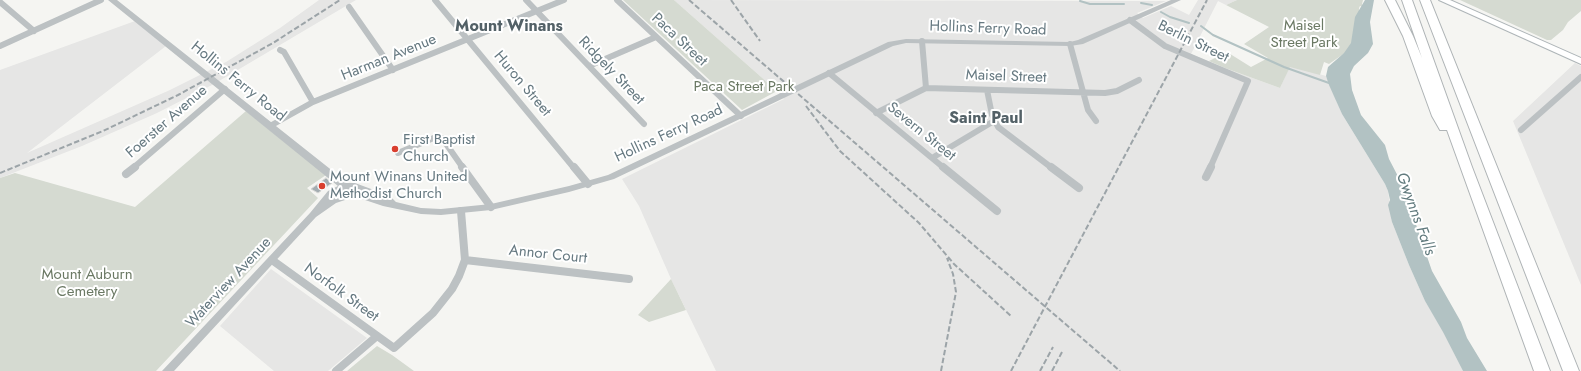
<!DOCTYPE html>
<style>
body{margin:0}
canvas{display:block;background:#f5f5f2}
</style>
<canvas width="1581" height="371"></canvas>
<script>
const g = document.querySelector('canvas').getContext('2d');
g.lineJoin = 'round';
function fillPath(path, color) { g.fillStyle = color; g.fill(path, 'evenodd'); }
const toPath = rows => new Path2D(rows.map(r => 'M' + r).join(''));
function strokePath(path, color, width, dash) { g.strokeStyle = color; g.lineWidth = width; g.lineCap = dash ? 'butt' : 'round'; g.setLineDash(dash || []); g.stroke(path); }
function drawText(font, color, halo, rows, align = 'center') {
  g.font = font + ' Jost,sans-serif'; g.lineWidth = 4; g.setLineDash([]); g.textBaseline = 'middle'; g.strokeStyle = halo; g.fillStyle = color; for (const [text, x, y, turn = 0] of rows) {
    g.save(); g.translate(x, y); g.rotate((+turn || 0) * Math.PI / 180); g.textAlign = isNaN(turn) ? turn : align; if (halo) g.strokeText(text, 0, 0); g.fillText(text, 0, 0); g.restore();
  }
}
fillPath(toPath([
 [319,0,356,0,214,84,157,113,82,146,0,178,0,70,135,21,166,46,27,153,170,90,226,62,280,28],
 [674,0,1166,1,1137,13,1143,18,1171,6,1189,15,1198,0,1237,0,1226,5,1218,1,1191,54,1225,68,1280,88,1290,66,1326,76,1342,114,1385,184,1388,191,1392,222,1409,265,1425,301,1443,331,1463,371,716,371,671,279,639,206,622,179,784,99,777,91],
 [1575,63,1581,66,1581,285,1513,121],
 [271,269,367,338,328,371,274,371,220,326]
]), '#e6e6e5');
fillPath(toPath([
 [623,0,674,0,777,91,742,110],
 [1237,0,1363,0,1362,4,1363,7,1360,6,1359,8,1359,14,1362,16,1349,50,1329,64,1324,62,1320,75,1290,67,1280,88,1225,68,1209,61,1227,52,1251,67,1268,58,1244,44,1269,27,1226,5],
 [1460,0,1581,0,1581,11,1568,22,1563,30,1551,40,1547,40],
 [246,111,326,175,307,188,318,198,156,371,0,371,0,178,15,173,135,207],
 [671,279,686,310,649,322,638,315],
 [377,346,392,355,414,371,347,371]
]), '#d5dad1');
fillPath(toPath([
 [1365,0,1374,0,1370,22,1373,44,1368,53,1354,66,1350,74,1352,90,1361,115,1385,145,1389,159,1402,184,1432,271,1461,322,1467,338,1487,371,1463,371,1443,332,1425,301,1409,265,1392,222,1388,205,1390,200,1388,191,1385,184,1342,114,1329,85,1326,76,1328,67,1344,53,1351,43,1355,17]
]), '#b2c2c3');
strokePath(toPath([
 [1080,1,1090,4,1124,4],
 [1141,3,1152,5],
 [1161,12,1170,17,1189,23],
 [1201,26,1213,35,1284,67,1329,83]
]), '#b2c2c3', 2);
const building = toPath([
 [326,178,332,183,318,193,311,189,326,178]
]);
fillPath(building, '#a4adb1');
strokePath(building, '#d6d6d4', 1);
const secondary = toPath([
 [1439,0,1450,0,1581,58,1581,64,1439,0]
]);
const motorway = toPath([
 [1385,0,1395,0,1413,36,1422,58,1402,0,1412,0,1472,167,1550,371,1534,371,1447,130,1440,130,1432,116,1403,36,1385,0],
 [1420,0,1430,0,1579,371,1563,371,1420,0]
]);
strokePath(secondary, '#aeb5b8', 2);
strokePath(motorway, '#afb4b6', 2);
strokePath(toPath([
 [435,0,574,168],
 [526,0,644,124],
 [617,0,741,116],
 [0,2,34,31],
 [349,7,393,70],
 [1130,20,1165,46,1248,81,1210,168],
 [922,41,926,88],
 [1070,44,1088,110,1096,121],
 [0,46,101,0],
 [280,50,284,52,313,102],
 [589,66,656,37],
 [829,73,944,168],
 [987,90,992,115,998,127,1052,168],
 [876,113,926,88,1105,93,1117,91,1139,80],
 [270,126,313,102,564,0],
 [1521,130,1581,77],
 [398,153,436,137,442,138,463,168],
 [932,158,994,121],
 [133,168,225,89]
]), '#bcc1c3', 6);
strokePath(toPath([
 [462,167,491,207],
 [574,167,588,184],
 [943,167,997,211],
 [1051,167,1079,188],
 [126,174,135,167],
 [1206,177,1211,167],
 [272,260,394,348,433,313,452,289,459,276,465,260,461,211],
 [465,260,629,279],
 [336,371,377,336]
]), '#bcc1c3', 8);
fillPath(toPath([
 [108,0,117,0,339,176,347,183,355,183,390,196,396,202,421,208,441,209,491,204,569,186,608,175,888,42,906,39,1070,42,1078,40,1171,0,1181,0,1083,44,1070,46,906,43,893,46,614,179,569,192,491,210,441,215,421,214,383,206,359,198,351,198,336,203,316,217,174,371,162,371,310,213,328,191,338,186,108,0],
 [353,189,354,189,370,195,355,192,353,189],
 [343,191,346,193,333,197,334,195,343,191]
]), '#bcc1c3');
fillPath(secondary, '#fff');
fillPath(motorway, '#fff');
strokePath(toPath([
 [689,0,1120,371],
 [731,0,760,41],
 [806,106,840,151,919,223,954,264,1011,316],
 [0,173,103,131,178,95,273,43,340,0],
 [941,371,956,292,953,274,947,258],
 [1011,371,1207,0],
 [1040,371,1053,347],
 [1052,371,1062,352]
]), '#9ca4a8', 2, [5.5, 2.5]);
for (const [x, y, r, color] of [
 [395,149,4,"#d93e2e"],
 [322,186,4,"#d93e2e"]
]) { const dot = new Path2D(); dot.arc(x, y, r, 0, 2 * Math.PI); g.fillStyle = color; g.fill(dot); strokePath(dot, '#fff', 1.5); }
drawText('15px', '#6b7964', '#fff', [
 ["Maisel",1304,26],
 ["Street Park",1304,43],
 ["Paca Street Park",744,87],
 ["Mount Auburn",87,275],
 ["Cemetery",87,292]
]);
drawText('15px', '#667981', '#fff', [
 ["Hollins Ferry Road",988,29,2],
 ["Paca Street",679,40,43],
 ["Berlin Street",1193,42,26],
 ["Harman Avenue",389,58,-22],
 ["Ridgely Street",611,71,46],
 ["Maisel Street",1006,77,2],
 ["Hollins Ferry Road",238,82,39],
 ["Huron Street",522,84,50],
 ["Foerster Avenue",167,122,-41],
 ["Severn Street",921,132,39],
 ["Hollins Ferry Road",669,134,-25],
 ["Annor Court",548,255,6],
 ["Waterview Avenue",229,283,-47],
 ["Norfolk Street",341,293,36]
]);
drawText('15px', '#667981', '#fff', [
 ["First Baptist",403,140],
 ["Church",403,157],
 ["Mount Winans United",330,177],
 ["Methodist Church",330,194]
], 'left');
drawText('bold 16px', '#536167', '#fff', [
 ["Mount Winans",509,27],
 ["Saint Paul",986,119]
]);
drawText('italic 16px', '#627b7e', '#fff', [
 ["Gwynns Falls",1415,214,70]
]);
</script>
